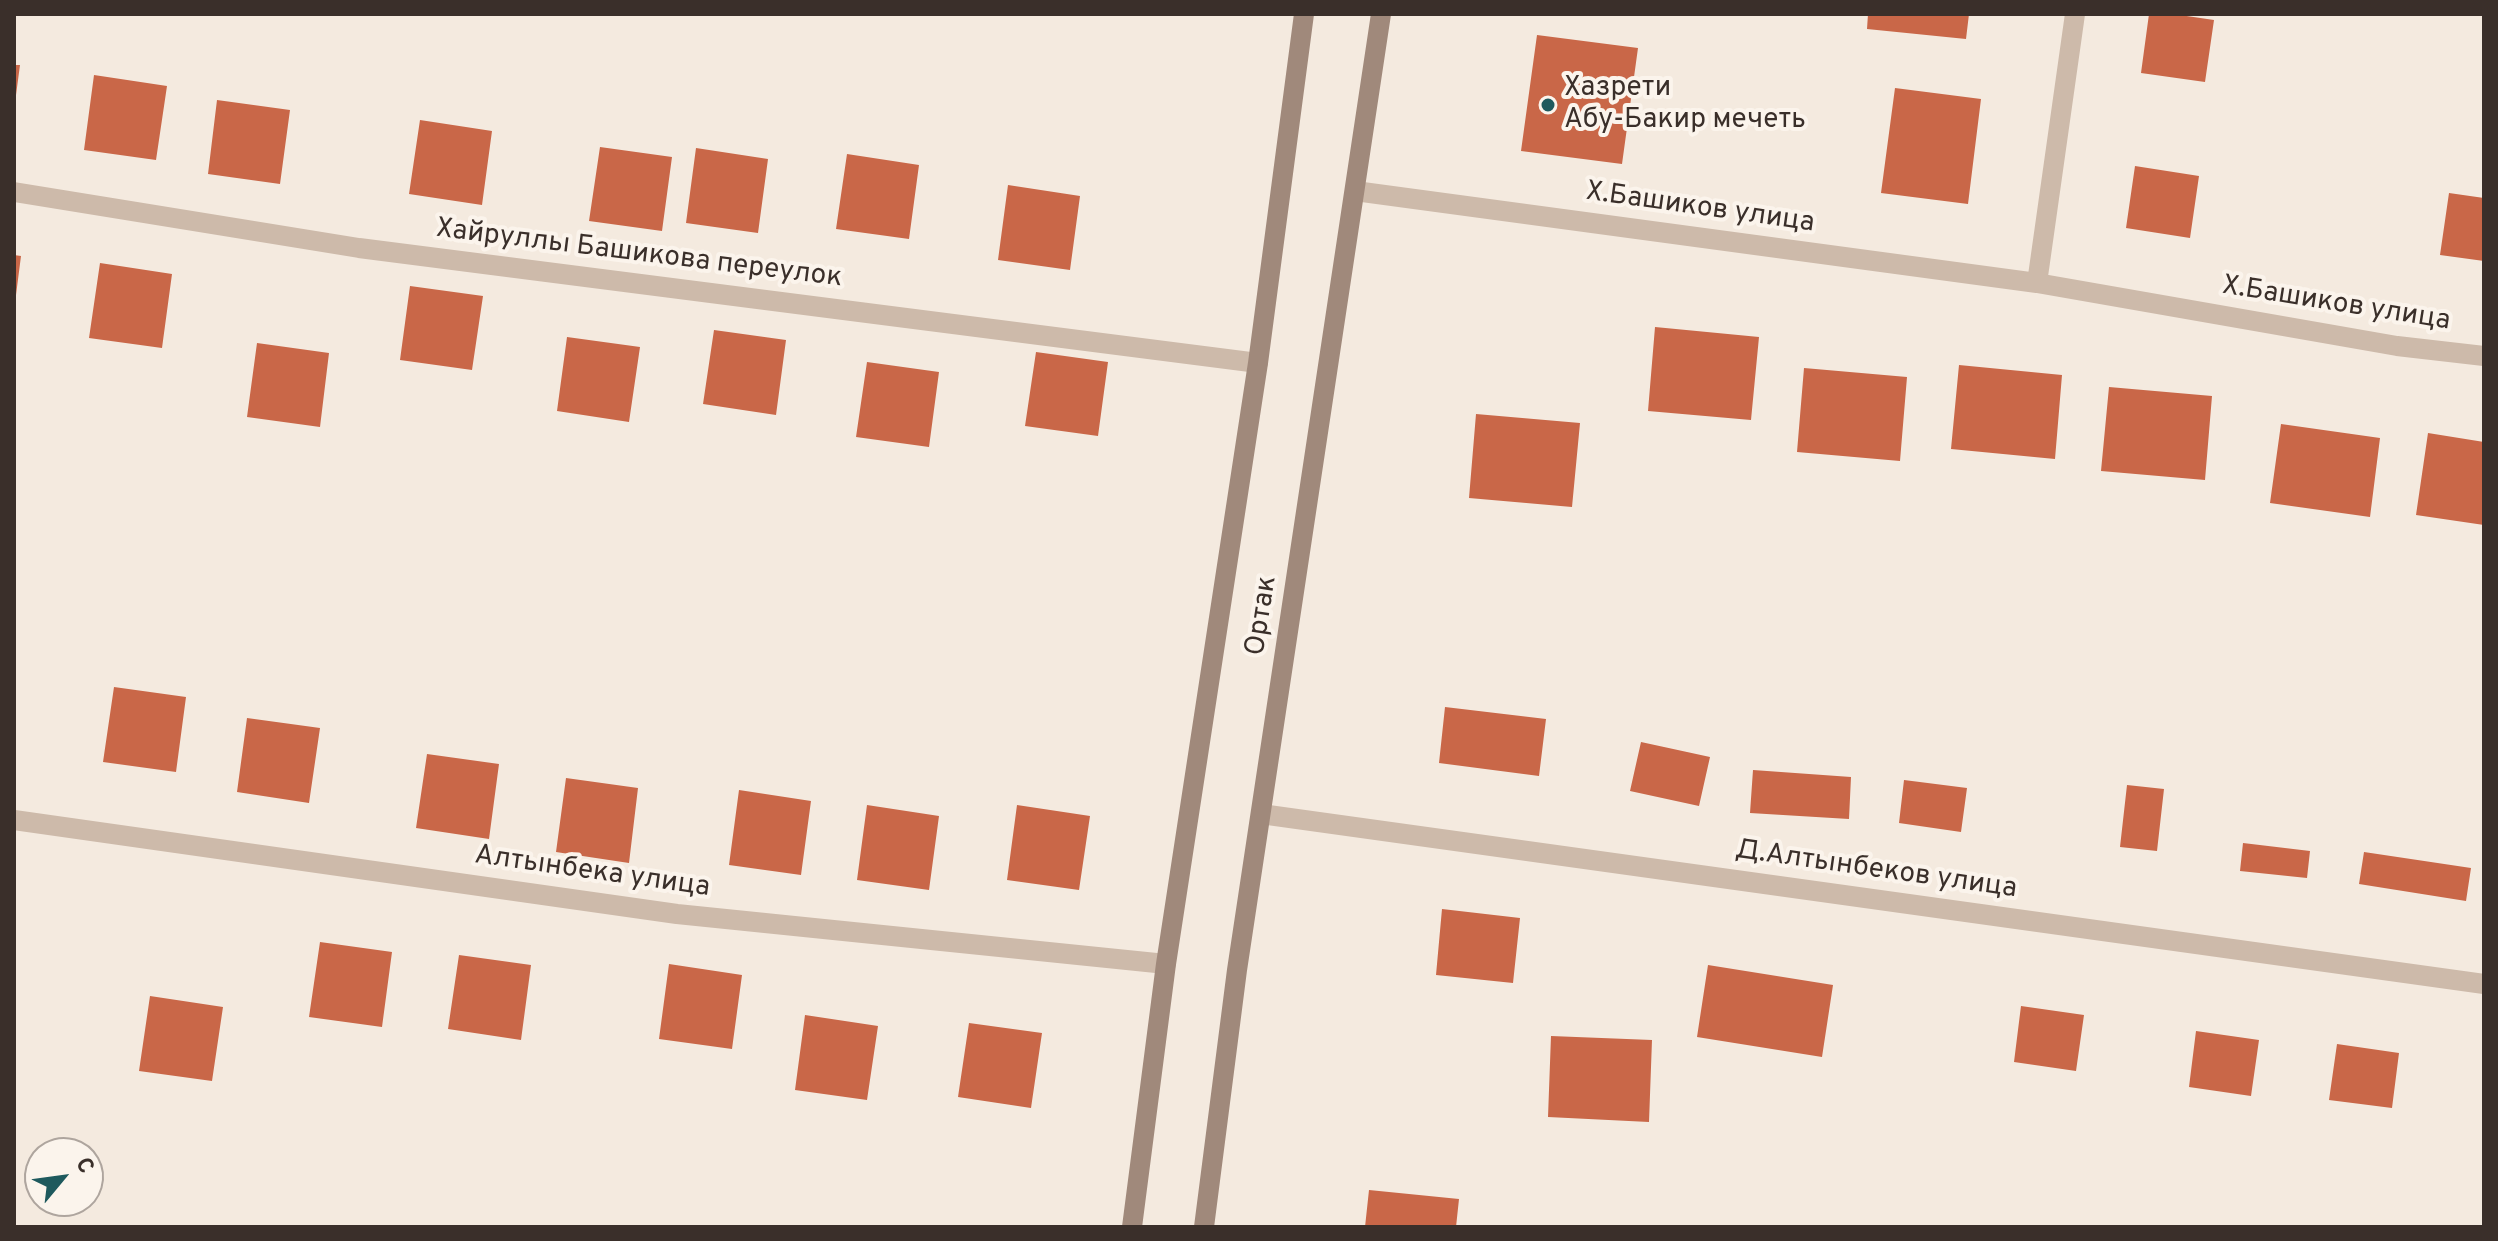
<!DOCTYPE html>
<meta charset="utf-8">
<style>
body{margin:0}
#map{position:relative;width:2498px;height:1241px;overflow:hidden;background:#f4eadf;font-family:Overpass,sans-serif}
canvas{display:block}
.frame{position:absolute;inset:0;border:16px solid #3a2f2a;pointer-events:none}
.north{position:absolute;left:24px;top:1137px;width:80px;height:80px;box-sizing:border-box;background:#fbf4ec;border:2px solid #aea59e;border-radius:50%;rotate:61deg;font-size:22px;font-weight:700;line-height:32px;text-align:center;color:#3a2f2a}
.north::after{content:'';display:block;margin:auto;width:28px;height:36px;background:#1e595d;clip-path:polygon(50% 0,100% 100%,50% 72%,0 100%)}
</style>
<div id="map">
<canvas width="2498" height="1241"></canvas>
<div class="frame"></div>
<div class="north">С</div>
</div>
<script>
const g = document.querySelector('canvas').getContext('2d');
g.lineJoin = 'round';
function fillPath(path, color) { g.fillStyle = color; g.fill(path, 'evenodd'); }
const toPath = rows => new Path2D(rows.map(r => 'M' + r).join(''));
function strokePath(path, color, width, dash) { g.strokeStyle = color; g.lineWidth = width; g.lineCap = dash ? 'butt' : 'round'; g.setLineDash(dash || []); g.stroke(path); }
function drawText(font, color, halo, rows, align = 'center') {
  g.font = font + ' Overpass,sans-serif'; g.lineWidth = 8; g.setLineDash([]); g.textBaseline = 'middle'; g.strokeStyle = halo; g.fillStyle = color; for (const [text, x, y, turn = 0] of rows) {
    g.save(); g.translate(x, y); g.rotate((+turn || 0) * Math.PI / 180); g.textAlign = isNaN(turn) ? turn : align; if (halo) g.strokeText(text, 0, 0); g.fillText(text, 0, 0); g.restore();
  }
}
fillPath(toPath([
 [1868,14,1969,14,1966,39,1867,29],
 [2149,14,2173,14,2214,20,2205,82,2141,73],
 [1537,35,1638,48,1622,164,1521,151],
 [14,65,20,65,16,95,14,95],
 [94,75,167,86,156,160,84,150],
 [1895,88,1981,99,1968,204,1881,193],
 [217,100,290,110,280,184,208,174],
 [420,120,492,131,482,205,409,194],
 [600,147,672,157,662,231,589,221],
 [696,148,768,159,758,233,686,223],
 [847,154,919,165,909,239,836,229],
 [2135,166,2199,176,2190,238,2126,228],
 [1008,185,1080,196,1070,270,998,260],
 [2449,193,2484,198,2484,261,2440,255],
 [14,255,21,256,16,295,14,294],
 [100,263,172,274,162,348,89,338],
 [410,286,483,296,472,370,400,360],
 [1655,327,1759,337,1751,420,1648,411],
 [714,330,786,340,776,415,703,404],
 [567,337,640,347,629,422,557,411],
 [257,343,329,353,320,427,247,417],
 [1036,352,1108,362,1098,436,1025,426],
 [867,362,939,372,929,447,856,437],
 [1959,365,2062,375,2055,459,1951,449],
 [1804,368,1907,377,1900,461,1797,452],
 [2109,387,2212,396,2205,480,2101,471],
 [1476,414,1580,423,1572,507,1469,498],
 [2281,424,2380,438,2370,517,2270,503],
 [2428,433,2484,442,2484,525,2416,515],
 [114,687,186,697,176,772,103,762],
 [1445,707,1546,719,1539,776,1439,763],
 [247,718,320,728,309,803,237,792],
 [1641,742,1710,757,1699,806,1630,791],
 [427,754,499,764,489,839,416,828],
 [1753,770,1851,777,1849,819,1750,813],
 [566,778,638,788,629,863,556,852],
 [1904,780,1967,788,1961,832,1899,823],
 [2127,785,2164,789,2157,851,2120,847],
 [739,790,811,801,801,875,729,865],
 [867,805,939,816,929,890,857,880],
 [1017,805,1090,816,1079,890,1007,880],
 [2243,843,2310,851,2307,878,2240,871],
 [2364,852,2471,868,2466,901,2359,884],
 [1442,909,1520,918,1513,983,1436,975],
 [320,942,392,952,382,1027,309,1017],
 [459,955,531,965,521,1040,448,1029],
 [669,964,742,975,732,1049,659,1039],
 [1708,965,1833,985,1822,1057,1697,1037],
 [150,996,223,1007,212,1081,139,1071],
 [2021,1006,2084,1015,2076,1071,2014,1062],
 [805,1015,878,1026,867,1100,795,1090],
 [969,1023,1042,1033,1031,1108,958,1097],
 [2196,1031,2259,1040,2251,1096,2189,1087],
 [1551,1036,1652,1040,1649,1122,1548,1117],
 [2337,1044,2399,1053,2392,1108,2329,1100],
 [1369,1190,1459,1199,1456,1227,1365,1227]
]), '#c96748');
strokePath(toPath([
 [1355,191,2037,283,2397,346,2484,356],
 [14,192,359,248,1258,363],
 [2037,283,2075,14],
 [1261,814,2484,984],
 [14,820,677,914,1166,964]
]), '#cdbaaa', 20);
strokePath(toPath([
 [1132,1227,1166,964,1258,363,1304,14],
 [1204,1227,1237,970,1381,14]
]), '#a0897b', 20);
for (const [x, y, r, color] of [
 [1548,105,8,"#1e595d"]
]) { const dot = new Path2D(); dot.arc(x, y, r, 0, 2 * Math.PI); g.fillStyle = color; g.fill(dot); strokePath(dot, '#fbf4ec', 3); }
drawText('28px', '#3a2f2a', '#fbf4ec', [
 ["Хазрети",1564,89],
 ["Абу-Бакир мечеть",1564,121]
], 'left');
drawText('28px', '#3a2f2a', '#fbf4ec', [
 ["Х.Башиков улица",1700,209,8],
 ["Хайруллы Башикова переулок",639,255,7],
 ["Х.Башиков улица",2336,305,9],
 ["Ортак",1263,616,-81],
 ["Д.Алтынбеков улица",1876,871,8],
 ["Алтынбека улица",592,873,8]
]);
</script>
